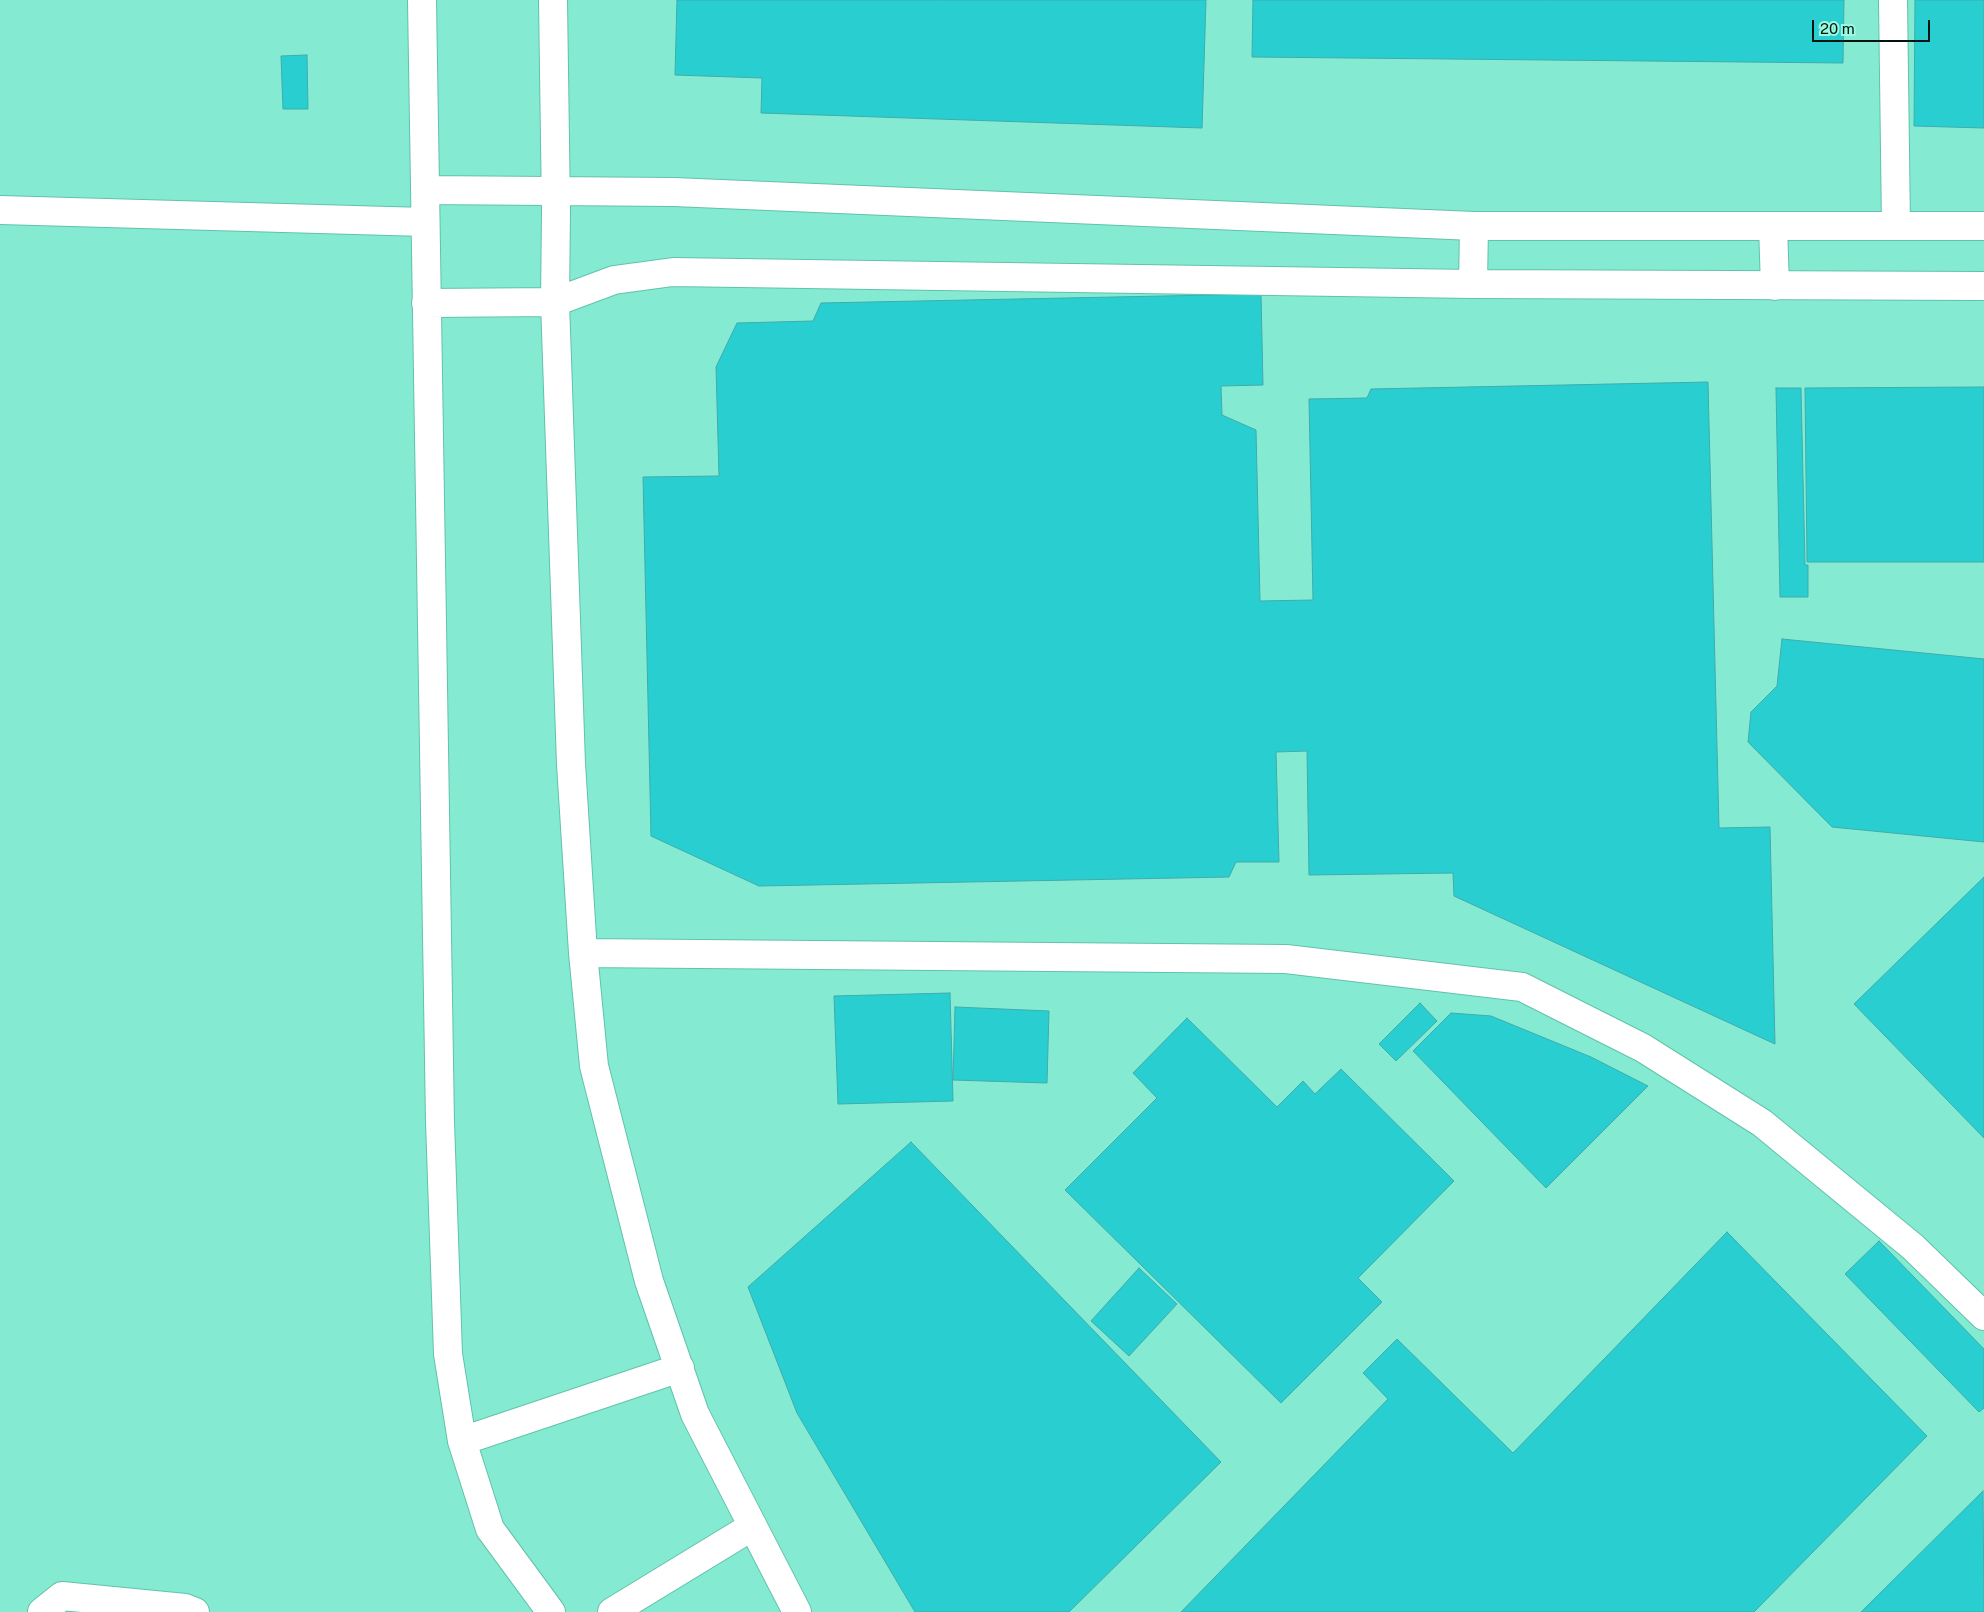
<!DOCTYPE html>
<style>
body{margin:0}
#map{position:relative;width:1984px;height:1612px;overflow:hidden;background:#9af9e1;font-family:"Public Sans",sans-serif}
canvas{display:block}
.scale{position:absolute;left:1812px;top:20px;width:118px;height:22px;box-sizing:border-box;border:2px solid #00150f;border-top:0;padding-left:6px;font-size:15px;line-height:18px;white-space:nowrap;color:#00150f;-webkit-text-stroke:4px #9af9e1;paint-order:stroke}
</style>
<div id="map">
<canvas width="1984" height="1612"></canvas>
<div class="scale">20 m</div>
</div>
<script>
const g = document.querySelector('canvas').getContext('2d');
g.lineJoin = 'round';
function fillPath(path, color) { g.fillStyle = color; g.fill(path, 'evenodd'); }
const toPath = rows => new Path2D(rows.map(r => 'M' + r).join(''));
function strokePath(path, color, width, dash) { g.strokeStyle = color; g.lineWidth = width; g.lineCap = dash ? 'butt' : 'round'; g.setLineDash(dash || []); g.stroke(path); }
fillPath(toPath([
 [0,0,1984,0,1984,1612,0,1612]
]), '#84ebd2');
const building = toPath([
 [677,0,1206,0,1202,128,761,113,762,78,675,75,677,0],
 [1253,0,1844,0,1843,63,1252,57,1253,0],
 [1915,0,1984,0,1984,128,1914,126,1915,0],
 [307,55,308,109,283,109,281,56,307,55],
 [1261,294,1263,385,1221,386,1222,415,1256,430,1260,601,1313,600,1309,399,1367,398,1371,389,1708,382,1719,828,1770,827,1775,1044,1454,896,1453,873,1309,875,1307,751,1276,752,1279,862,1236,862,1229,877,759,886,651,836,643,477,719,476,716,367,737,323,813,321,821,303,1261,294],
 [1984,387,1984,562,1807,562,1805,388,1984,387],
 [1776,388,1801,388,1805,565,1808,565,1808,597,1780,597,1776,388],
 [1782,639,1984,659,1984,842,1832,827,1748,742,1751,712,1777,686,1782,639],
 [1984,877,1984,1138,1854,1004,1984,877],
 [950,993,953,1101,838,1104,834,996,950,993],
 [1420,1003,1437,1021,1396,1061,1379,1044,1420,1003],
 [955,1007,1049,1011,1047,1083,953,1080,955,1007],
 [1451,1013,1491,1016,1591,1057,1648,1086,1546,1188,1413,1051,1451,1013],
 [1187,1018,1277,1107,1303,1081,1315,1094,1341,1069,1454,1181,1358,1278,1382,1302,1281,1403,1065,1190,1157,1098,1133,1073,1187,1018],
 [911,1142,1221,1462,1069,1612,915,1612,797,1413,748,1287,911,1142],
 [1727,1232,1927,1436,1754,1612,1181,1612,1388,1399,1363,1373,1397,1339,1513,1453,1727,1232],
 [1879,1241,1984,1349,1984,1408,1979,1412,1845,1274,1879,1241],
 [1139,1268,1177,1304,1129,1356,1091,1321,1139,1268],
 [1983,1491,1984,1612,1861,1612,1983,1491]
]);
fillPath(building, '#29cfd0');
strokePath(building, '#3facad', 1);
const minor = toPath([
 [422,0,440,1122,448,1354,462,1441,490,1529,551,1612],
 [553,0,556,211,555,302,571,764,583,953,594,1066,649,1281,695,1414,797,1612],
 [1893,0,1896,226],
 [425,190,674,192,1474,226,1984,226],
 [0,210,425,222],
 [1773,226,1775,286],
 [1473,284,1474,226],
 [426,303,555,302,614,280,673,272,1473,284,1984,286],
 [583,953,1286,959,1522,987,1643,1048,1762,1123,1913,1247,1984,1316],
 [462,1441,680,1368],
 [42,1612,62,1596,185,1608,195,1612],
 [612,1612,753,1526]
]);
strokePath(minor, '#62c2ab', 30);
strokePath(minor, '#fff', 28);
</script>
